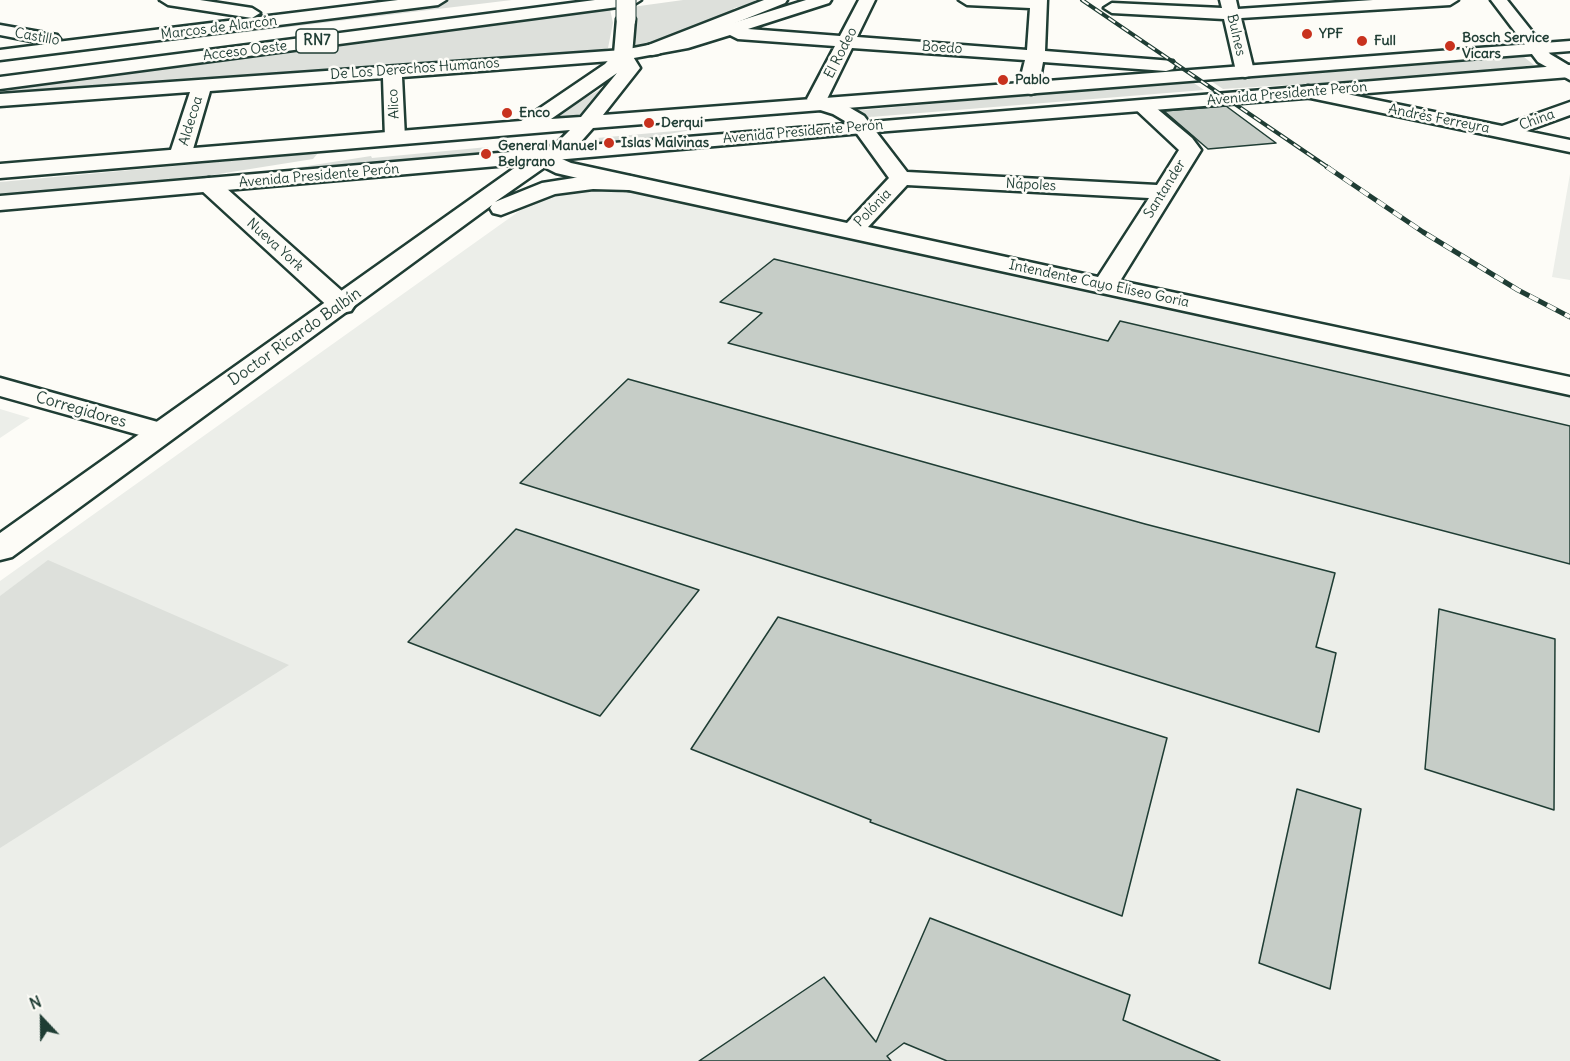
<!DOCTYPE html>
<meta charset="utf-8">
<style>
body{margin:0}
#map{position:relative;width:1570px;height:1061px;overflow:hidden;background:#fdfcf7;font-family:Delius,sans-serif}
canvas{display:block}
.north{position:absolute;left:12px;top:989px;width:60px;height:60px;-webkit-text-stroke:4px #fdfcf7;paint-order:stroke;rotate:338deg;font-size:16px;font-weight:700;line-height:24px;text-align:center;color:#1f3d34}
.north::after{content:'';display:block;margin:auto;width:21px;height:27px;background:#1f3d34;clip-path:polygon(50% 0,100% 100%,50% 72%,0 100%)}
</style>
<div id="map">
<canvas width="1570" height="1061"></canvas>
<div class="north">N</div>
</div>
<script>
const g = document.querySelector('canvas').getContext('2d');
g.lineJoin = 'round';
function fillPath(path, color) { g.fillStyle = color; g.fill(path, 'evenodd'); }
const toPath = rows => new Path2D(rows.map(r => 'M' + r).join(''));
function strokePath(path, color, width, dash) { g.strokeStyle = color; g.lineWidth = width; g.lineCap = dash ? 'butt' : 'round'; g.setLineDash(dash || []); g.stroke(path); }
function drawText(font, color, halo, rows, align = 'center') {
  g.font = font + ' Delius,sans-serif'; g.lineWidth = 5; g.setLineDash([]); g.textBaseline = 'middle'; g.strokeStyle = halo; g.fillStyle = color; for (const [text, x, y, turn = 0] of rows) {
    g.save(); g.translate(x, y); g.rotate((+turn || 0) * Math.PI / 180); g.textAlign = isNaN(turn) ? turn : align; if (halo) g.strokeText(text, 0, 0); g.fillText(text, 0, 0); g.restore();
  }
}
fillPath(toPath([
 [1570,174,1570,280,1552,277],
 [603,189,623,193,629,189,1570,397,1570,1061,0,1061,0,581,532,202,569,191],
 [0,409,30,418,0,438]
]), '#eceee9');
fillPath(toPath([
 [450,0,512,0,0,62,0,57],
 [683,0,755,0,756,3,734,8,731,14,645,47,636,46,635,19,632,7],
 [610,9,613,23,608,48,597,52,0,96,0,90],
 [1524,57,1534,65,1448,75,1223,89,1211,81],
 [1191,81,1204,90,858,118,852,111],
 [601,89,577,118,546,120],
 [697,129,612,144,588,146,597,138],
 [488,147,490,155,199,183,371,156,372,158],
 [318,153,313,159,181,180,0,195,0,182],
 [48,560,289,665,0,848,0,596]
]), '#dde0db');
const building = toPath([
 [1226,106,1276,143,1208,149,1164,111,1226,106],
 [774,259,1108,341,1120,321,1570,426,1570,564,728,343,762,313,720,302,774,259],
 [628,379,1145,524,1335,573,1316,647,1336,653,1319,732,520,483,628,379],
 [516,529,699,590,600,716,408,642,516,529],
 [1439,609,1555,639,1554,810,1425,769,1439,609],
 [778,617,1167,738,1122,916,870,822,871,820,691,749,778,617],
 [1297,789,1361,809,1330,989,1259,963,1297,789],
 [930,918,1130,995,1123,1020,1220,1061,947,1061,904,1043,887,1056,891,1061,699,1061,824,977,876,1042,930,918]
]);
fillPath(building, '#c6cdc7');
strokePath(building, '#1f3d34', 1.5);
const minor = toPath([
 [160,0,200,0,252,8,260,13,252,18,168,5,160,0],
 [398,0,446,0,438,5,0,60,0,50,47,44,0,35,0,25,57,35,60,39,57,42,398,0],
 [806,0,831,0,829,3,748,29,840,36,859,0,875,0,857,37,1027,50,1030,8,967,5,959,0,1047,0,1045,51,1173,61,1175,65,1173,69,1166,71,1043,62,1039,84,1041,88,1038,92,1031,94,1024,92,1019,84,1025,60,852,48,827,99,847,106,864,116,907,172,1157,185,1179,150,1132,106,1135,102,1149,102,1192,138,1201,150,1120,281,1570,377,1570,395,629,190,556,173,546,168,538,155,541,150,549,149,557,150,562,159,571,163,847,223,889,178,850,124,833,114,814,108,807,99,835,46,738,39,730,35,688,48,623,60,402,77,405,138,402,142,395,144,388,142,385,138,383,78,210,91,191,156,188,161,180,162,172,161,169,156,190,92,0,106,0,94,623,50,685,38,806,0],
 [907,185,1149,198,1098,277,868,227,907,185],
 [1220,0,1236,0,1238,9,1373,0,1458,0,1450,5,1241,18,1254,71,1252,75,1245,77,1238,75,1236,71,1224,19,1112,13,1104,8,1112,3,1222,8,1220,0],
 [1491,0,1507,0,1550,54,1570,66,1570,80,1538,62,1491,0],
 [1308,86,1502,126,1570,102,1570,115,1526,131,1570,140,1570,152,1301,96,1298,92,1301,88,1308,86],
 [209,178,217,180,351,299,355,305,351,311,342,313,333,311,201,190,198,185,201,180,209,178],
 [0,378,172,426,176,432,172,438,161,441,0,396,0,378]
]);
const major = toPath([
 [626,14,632,15,635,19,632,55,640,68,603,115,1570,41,1570,51,593,128,577,146,1570,65,1570,77,863,133,555,160,495,202,542,183,593,175,629,176,637,178,640,183,637,188,629,190,593,189,555,194,501,215,493,213,490,208,492,205,12,557,0,560,0,533,520,164,0,210,0,196,545,149,558,142,570,130,0,178,0,164,521,121,605,64,614,54,617,19,620,15,626,14],
 [617,73,581,117,551,119,617,73]
]);
const highway = toPath([
 [595,0,641,0,633,5,0,89,0,77,595,0],
 [764,0,787,0,785,3,658,54,652,55,646,54,643,50,646,46,764,0]
]);
strokePath(minor, '#1f3d34', 5);
strokePath(major, '#1f3d34', 5);
strokePath(highway, '#1f3d34', 5);
fillPath(minor, '#fdfcf7');
fillPath(major, '#fdfcf7');
fillPath(highway, '#fdfcf7');
const railFar1 = toPath([
 [1082,0,1329,168]
]);
const rail = toPath([
 [1327,167,1423,232,1518,290,1570,317]
]);
strokePath(railFar1, '#1f3d34', 4);
strokePath(rail, '#1f3d34', 5);
strokePath(railFar1, '#fdfcf7', 2, [8]);
strokePath(rail, '#fdfcf7', 4, [10]);
const majorBridge = toPath([
 [626,0,626,19]
]);
strokePath(majorBridge, '#1f3d34', 21, []);
strokePath(majorBridge, '#fdfcf7', 19);
for (const [x, y, r, color] of [
 [1307,34,6,"#c8321e"],
 [1362,41,6,"#c8321e"],
 [1450,46,6,"#c8321e"],
 [1003,80,6,"#c8321e"],
 [507,113,6,"#c8321e"],
 [649,123,6,"#c8321e"],
 [609,143,6,"#c8321e"],
 [486,154,6,"#c8321e"]
]) { const dot = new Path2D(); dot.arc(x, y, r, 0, 2 * Math.PI); g.fillStyle = color; g.fill(dot); strokePath(dot, '#fdfcf7', 2); }
drawText('14px', '#1f3d34', '#fdfcf7', [
 ["Marcos de Alarcón",219,28,-7],
 ["Bulnes",1236,35,77],
 ["Castillo",37,37,10],
 ["Boedo",942,48,4],
 ["Acceso Oeste",245,51,-7],
 ["El Rodeo",841,53,-63],
 ["De Los Derechos Humanos",415,69,-4],
 ["Avenida Presidente Perón",1287,94,-5],
 ["Alico",394,104,-93],
 ["Andrés Ferreyra",1439,119,11],
 ["China",1537,120,-20],
 ["Aldecoa",191,121,-73],
 ["Avenida Presidente Perón",803,132,-5],
 ["Avenida Presidente Perón",319,176,-5],
 ["Nápoles",1031,185,3],
 ["Santander",1165,189,-58],
 ["Polónia",873,208,-46],
 ["Nueva York",275,245,42],
 ["Intendente Cayo Eliseo Goria",1099,284,12]
]);
drawText('bold 14px', '#1f3d34', '#fdfcf7', [
 ["YPF",1319,34],
 ["Bosch Service",1462,38],
 ["Vicars",1462,54],
 ["Full",1374,41],
 ["Pablo",1015,80],
 ["Enco",519,113],
 ["Derqui",661,123],
 ["Islas Malvinas",621,143],
 ["General Manuel",498,146],
 ["Belgrano",498,162]
], 'left');
for (const [x, y, w] of [
 [317,41,42]
]) { const box = new Path2D(); box.roundRect(x - w / 2, y - 12, w, 24, 4.5); g.fillStyle = '#fdfcf7'; g.fill(box); strokePath(box, '#1f3d34', 1.5); }
drawText('bold 15px', '#1f3d34', null, [
 ["RN7",317,41]
]);
drawText('16px', '#1f3d34', '#fdfcf7', [
 ["Doctor Ricardo Balbín",295,337,-35],
 ["Corregidores",81,410,16]
]);
</script>
